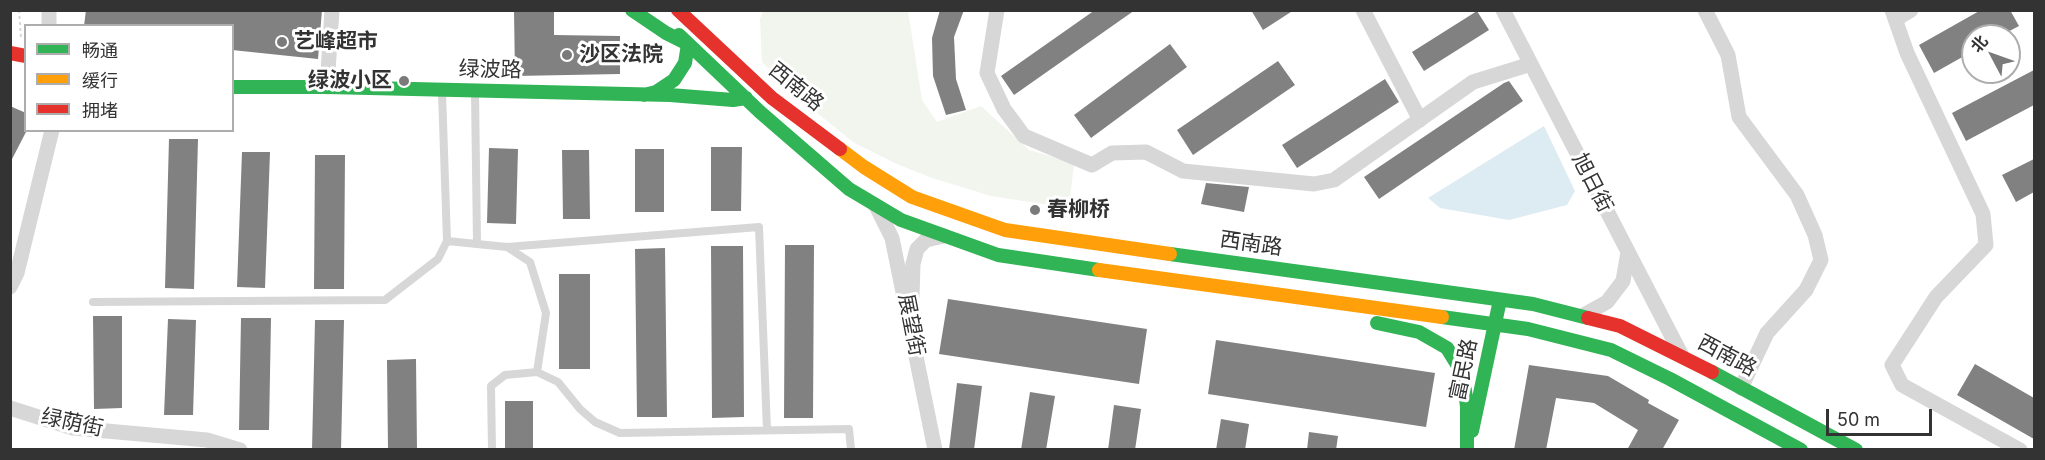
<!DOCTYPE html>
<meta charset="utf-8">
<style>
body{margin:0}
#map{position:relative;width:2045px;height:460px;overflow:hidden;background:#fff;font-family:Inter,"Noto Sans SC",sans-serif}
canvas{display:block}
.frame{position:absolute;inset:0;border:12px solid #333;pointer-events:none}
.legend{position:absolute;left:24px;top:24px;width:210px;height:108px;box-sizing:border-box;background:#fff;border:2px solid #adadad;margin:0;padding:8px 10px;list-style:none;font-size:18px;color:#333}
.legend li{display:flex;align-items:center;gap:12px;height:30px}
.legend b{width:30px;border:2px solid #adadad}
.north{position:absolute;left:1961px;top:24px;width:60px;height:60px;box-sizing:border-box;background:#fff;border:2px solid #adadad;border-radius:50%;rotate:311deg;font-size:16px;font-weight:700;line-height:24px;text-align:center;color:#333}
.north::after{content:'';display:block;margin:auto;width:21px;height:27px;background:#7a7a7a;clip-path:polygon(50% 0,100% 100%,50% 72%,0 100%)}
.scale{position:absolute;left:1826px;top:409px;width:106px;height:27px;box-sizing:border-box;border:3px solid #333;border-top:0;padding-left:8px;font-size:18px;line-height:21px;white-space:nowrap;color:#333;-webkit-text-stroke:4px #fff;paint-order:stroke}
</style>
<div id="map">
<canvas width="2045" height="460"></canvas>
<div class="frame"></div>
<ul class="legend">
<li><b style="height:8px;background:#30b455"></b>畅通</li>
<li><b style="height:8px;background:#ff9f0a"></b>缓行</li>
<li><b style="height:8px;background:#e5322d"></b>拥堵</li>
</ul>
<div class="north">北</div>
<div class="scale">50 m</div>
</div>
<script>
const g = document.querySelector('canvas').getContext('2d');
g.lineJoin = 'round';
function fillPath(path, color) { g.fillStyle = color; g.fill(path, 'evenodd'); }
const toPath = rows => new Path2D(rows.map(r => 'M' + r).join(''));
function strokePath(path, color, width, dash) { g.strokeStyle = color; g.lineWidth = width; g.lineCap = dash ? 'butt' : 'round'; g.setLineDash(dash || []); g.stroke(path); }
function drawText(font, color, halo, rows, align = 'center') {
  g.font = font + ' Inter,"Noto Sans SC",sans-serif'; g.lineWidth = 6; g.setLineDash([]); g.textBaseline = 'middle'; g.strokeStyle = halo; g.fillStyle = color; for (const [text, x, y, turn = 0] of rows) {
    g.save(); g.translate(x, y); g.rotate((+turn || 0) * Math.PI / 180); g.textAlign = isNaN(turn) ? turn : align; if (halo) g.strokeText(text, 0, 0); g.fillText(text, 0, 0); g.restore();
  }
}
fillPath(toPath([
 [763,11,908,11,922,100,937,122,981,106,1029,150,1074,163,1069,208,991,196,932,178,897,164,853,142,795,95,762,62,760,19]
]), '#f1f5ed');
fillPath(toPath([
 [1544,126,1575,191,1567,205,1509,220,1440,208,1428,198]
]), '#ddebf3');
fillPath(toPath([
 [86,10,322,10,318,59,232,50,232,26,84,26],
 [514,10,554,10,554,35,620,36,620,74,515,76],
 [940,10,964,10,954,37,956,79,966,110,946,115,933,76,932,38],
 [1095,10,1135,10,1014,95,1001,76],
 [1251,10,1294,10,1263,30],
 [1981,10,2010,10,2019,26,2000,36,1973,36,1973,51,1934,73,1919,45],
 [1477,11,1489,30,1424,71,1412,52],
 [1170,44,1187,67,1091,138,1074,115],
 [1278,61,1295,85,1193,155,1177,130],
 [2034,70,2034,105,1966,141,1952,113],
 [1385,79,1399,102,1297,168,1282,145],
 [1509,81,1523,101,1379,199,1364,177,1504,83],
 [10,106,26,113,26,132,10,163],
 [169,139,198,139,194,289,165,288],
 [711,147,742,147,741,211,711,211],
 [489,148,518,149,516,224,487,223],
 [635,149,664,149,664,212,635,212],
 [562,150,589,150,590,219,563,219],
 [242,152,270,152,265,288,237,287],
 [315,155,345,155,344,289,314,289],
 [2034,159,2034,192,2016,202,2002,175],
 [1206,183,1249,187,1244,212,1201,204],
 [785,245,814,245,813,418,784,418],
 [711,246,743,246,744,417,712,418],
 [665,248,667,417,637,417,635,249],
 [559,274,590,274,590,369,559,369],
 [948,299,1147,329,1139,384,939,354],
 [93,316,122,316,122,408,94,409],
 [241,318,271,318,269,430,239,430],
 [168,319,196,320,193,415,164,415],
 [315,320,344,320,341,450,312,450],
 [1216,340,1435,373,1426,427,1208,394],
 [416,359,417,450,388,450,387,360],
 [1975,364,2034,398,2034,439,1957,395],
 [1529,365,1608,376,1649,400,1648,403,1679,420,1662,450,1627,450,1638,430,1594,403,1556,398,1546,450,1514,450],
 [957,383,982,386,974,450,949,450],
 [1030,392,1055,396,1046,450,1021,450],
 [505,401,533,401,533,450,505,450],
 [1114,405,1141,409,1135,450,1108,450],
 [1221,419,1249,424,1245,450,1216,450],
 [1309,432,1338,436,1336,450,1307,450]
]), '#818181');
strokePath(toPath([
 [19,10,21,38]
]), '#d6d6d6', 2, [3, 3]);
strokePath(toPath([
 [442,92,447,241,507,247,759,227,767,430],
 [475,92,477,243],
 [507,247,530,262,546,313,537,372,558,382,580,409,595,422,620,433,849,429,851,450],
 [93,302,385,300,438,259,447,241],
 [492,450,491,386,505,375,537,372]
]), '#d7d7d7', 8);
strokePath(toPath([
 [49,10,49,26],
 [997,10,987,73,1004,109,1024,136,1092,165,1112,153,1146,152,1183,171,1314,184,1334,180,1473,82,1531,64],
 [1363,10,1420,120],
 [1503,10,1682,356],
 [1705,10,1728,55,1739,117,1797,195,1815,235,1821,260,1806,290,1767,333,1741,388],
 [1892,10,1907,53,1983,214,1986,245,1936,297,1892,365,1902,385,2020,450],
 [1896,19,1911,10],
 [327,87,332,10],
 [876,206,892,238,935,450],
 [10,287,17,273,52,130],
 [912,297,913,264,917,249,926,240,944,236],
 [1582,316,1607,302,1623,281,1628,252],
 [10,408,73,428,207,440,240,450]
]), '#d7d7d7', 15);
strokePath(toPath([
 [632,10,666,33,688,44,685,63,674,80,656,92,644,95],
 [679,35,760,112,849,189,901,220,998,255,1099,270],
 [232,87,327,87,670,95,733,100,746,98],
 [1170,254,1533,304,1588,318],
 [1442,317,1528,329,1611,350,1670,379,1801,450],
 [1377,323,1419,332,1447,348,1463,374,1467,407,1467,450],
 [1712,372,1856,450],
 [1472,431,1500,300]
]), '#30b455', 14);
strokePath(toPath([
 [840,149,864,167,912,197,1005,230,1170,254],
 [1099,270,1442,317]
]), '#ff9f0a', 14);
strokePath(toPath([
 [678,10,772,98,840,149],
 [10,53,26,56],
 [1588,318,1620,326,1712,372]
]), '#e5322d', 14);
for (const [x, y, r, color] of [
 [282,42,6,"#7a7a7a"],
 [567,55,6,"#7a7a7a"],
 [404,81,6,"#7a7a7a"],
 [1035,210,6,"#7a7a7a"]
]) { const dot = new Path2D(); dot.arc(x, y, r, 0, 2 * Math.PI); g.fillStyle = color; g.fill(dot); strokePath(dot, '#fff', 2); }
drawText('bold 21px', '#333', '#fff', [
 ["艺峰超市",294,42],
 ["沙区法院",579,55],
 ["绿波小区",392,81,"right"],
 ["春柳桥",1047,210]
], 'left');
drawText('21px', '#333', '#fff', [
 ["绿波路",490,70,1],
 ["西南路",796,87,39],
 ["旭日街",1592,183,63],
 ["西南路",1251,244,8],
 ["展望街",911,325,79],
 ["西南路",1727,356,28],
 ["富民路",1464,370,-78],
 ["绿荫街",72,423,12]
]);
</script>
